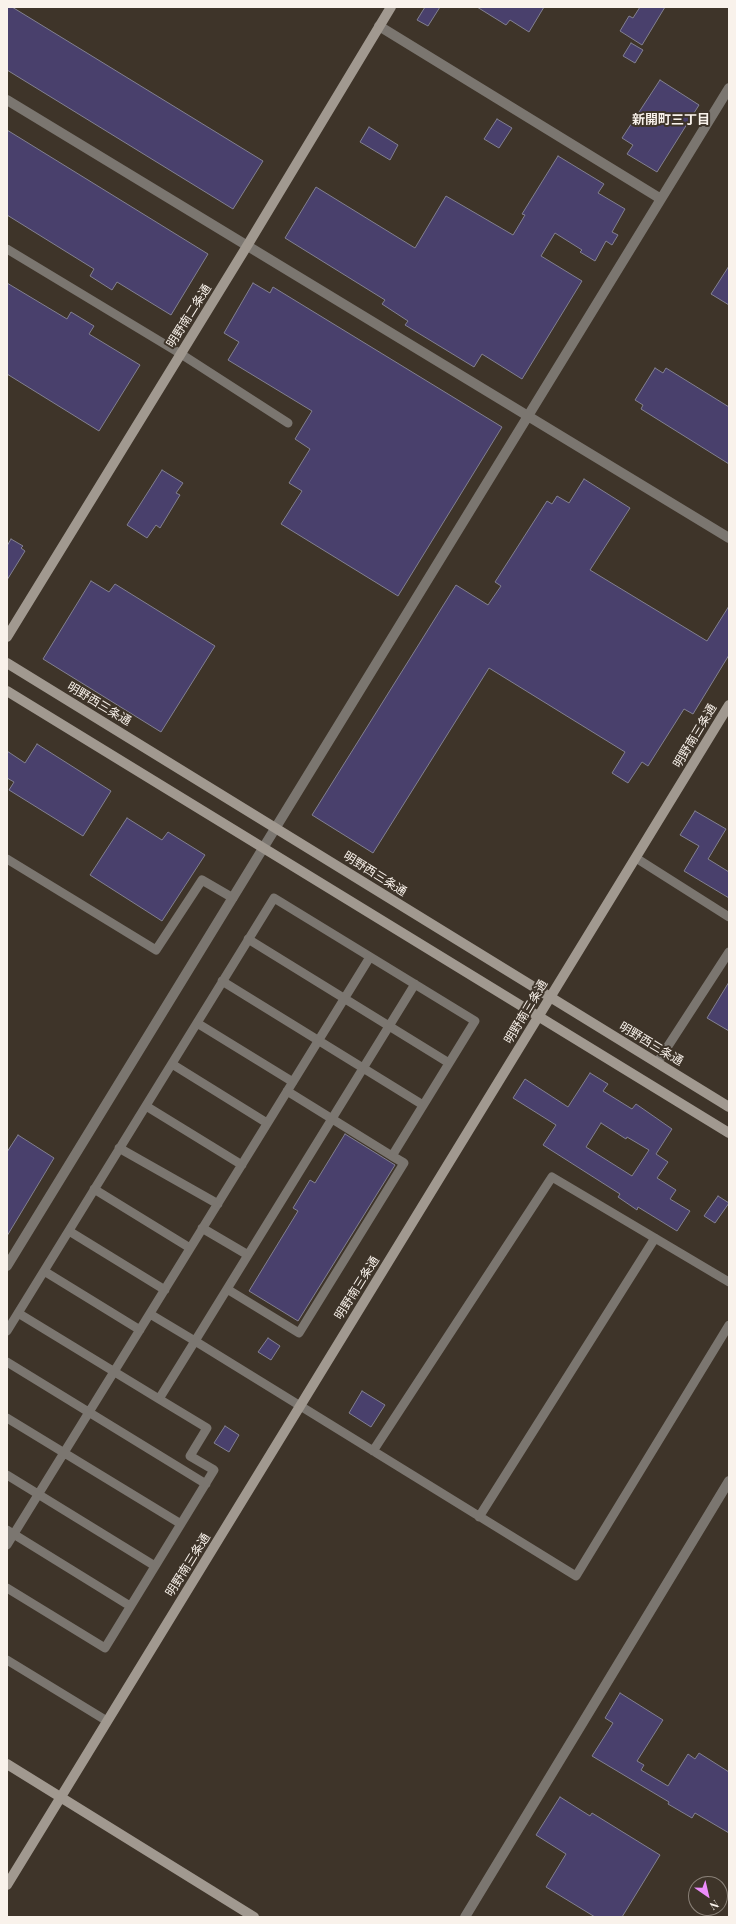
<!DOCTYPE html>
<meta charset="utf-8">
<style>
body{margin:0}
#map{position:relative;width:736px;height:1924px;overflow:hidden;background:#3e3429;font-family:"Playfair Display",serif}
canvas{display:block}
.frame{position:absolute;inset:0;border:8px solid #f9f2eb;pointer-events:none}
.north{position:absolute;left:688px;top:1876px;width:40px;height:40px;box-sizing:border-box;background:#3e3429;border:1px solid #898077;border-radius:50%;rotate:146deg;font-size:11px;font-weight:700;line-height:16px;text-align:center;color:#f9f2eb}
.north::after{content:'';display:block;margin:auto;width:14px;height:18px;background:#ec8cfa;clip-path:polygon(50% 0,100% 100%,50% 72%,0 100%)}
</style>
<div id="map">
<canvas width="736" height="1924"></canvas>
<div class="frame"></div>
<div class="north">N</div>
</div>
<script>
const g = document.querySelector('canvas').getContext('2d');
g.lineJoin = 'round';
function fillPath(path, color) { g.fillStyle = color; g.fill(path, 'evenodd'); }
const toPath = rows => new Path2D(rows.map(r => 'M' + r).join(''));
function strokePath(path, color, width, dash) { g.strokeStyle = color; g.lineWidth = width; g.lineCap = dash ? 'butt' : 'round'; g.setLineDash(dash || []); g.stroke(path); }
function drawText(font, color, halo, rows, align = 'center') {
  g.font = font + ' "Playfair Display","Noto Sans JP",serif'; g.lineWidth = 4; g.setLineDash([]); g.textBaseline = 'middle'; g.strokeStyle = halo; g.fillStyle = color; for (const [text, x, y, turn = 0] of rows) {
    g.save(); g.translate(x, y); g.rotate((+turn || 0) * Math.PI / 180); g.textAlign = isNaN(turn) ? turn : align; if (halo) g.strokeText(text, 0, 0); g.fillText(text, 0, 0); g.restore();
  }
}
const building = toPath([
 [7,7,12,7,263,161,233,209,7,70,7,7],
 [425,7,440,7,428,26,417,20,425,7],
 [477,7,544,7,529,32,510,20,506,25,477,7],
 [640,7,665,7,642,45,620,31,629,16,633,18,640,7],
 [631,43,643,50,635,63,623,56,631,43],
 [660,80,699,105,657,172,627,154,633,145,622,138,660,80],
 [497,119,512,128,499,148,484,139,497,119],
 [369,127,398,145,390,160,360,142,369,127],
 [7,130,208,254,171,315,117,282,112,290,90,276,94,269,7,215,7,130],
 [558,156,604,184,598,193,625,209,612,232,618,235,612,245,606,241,595,261,580,252,582,250,555,233,541,256,582,281,522,379,482,354,474,367,405,325,408,321,382,304,385,300,285,238,316,187,415,248,446,196,513,235,525,215,522,214,558,156],
 [729,266,729,305,711,294,729,266],
 [7,283,67,319,71,312,94,326,89,334,140,365,99,431,7,374,7,283],
 [253,283,270,293,273,287,502,427,398,596,281,524,302,491,289,483,310,449,295,439,312,411,228,360,239,342,224,333,253,283],
 [655,368,663,373,666,368,729,407,729,464,641,409,643,405,635,400,655,368],
 [162,470,183,483,176,493,180,495,160,528,156,525,147,538,127,525,162,470],
 [584,479,630,508,590,570,707,641,729,606,729,655,693,714,684,709,648,766,642,762,628,783,612,773,625,752,489,668,373,853,312,815,456,585,488,605,501,586,495,582,547,501,552,504,557,496,569,503,584,479],
 [11,539,23,546,21,548,25,551,7,580,7,546,11,539],
 [91,581,109,592,115,584,215,646,161,732,43,659,91,581],
 [37,744,111,791,83,836,9,790,14,782,7,778,7,751,25,763,37,744],
 [695,811,726,829,708,859,729,872,729,898,684,871,699,846,680,835,695,811],
 [127,818,162,840,168,832,205,855,162,921,90,875,127,818],
 [729,982,729,1031,707,1018,729,982],
 [590,1073,608,1084,603,1091,632,1109,636,1104,672,1129,656,1154,668,1162,657,1178,676,1190,670,1199,690,1211,677,1231,638,1207,637,1210,618,1197,620,1194,543,1145,556,1125,513,1098,525,1079,568,1107,590,1073],
 [601,1123,626,1139,627,1137,649,1150,632,1176,586,1147,601,1123],
 [345,1134,395,1165,298,1321,249,1291,298,1211,293,1208,310,1180,315,1183,345,1134],
 [18,1135,54,1158,7,1236,7,1152,18,1135],
 [718,1196,729,1203,715,1223,704,1216,718,1196],
 [268,1338,280,1346,271,1360,258,1352,268,1338],
 [362,1391,385,1405,371,1427,349,1413,362,1391],
 [225,1426,239,1435,229,1452,214,1443,225,1426],
 [620,1693,663,1720,637,1761,644,1765,641,1770,668,1786,688,1754,695,1759,699,1753,729,1772,729,1833,695,1813,692,1818,668,1804,669,1802,592,1756,613,1723,605,1718,620,1693],
 [560,1797,590,1816,592,1813,660,1855,622,1917,595,1917,546,1887,566,1854,536,1835,560,1797]
]);
fillPath(building, '#49406c');
strokePath(building, '#828090', 1);
strokePath(toPath([
 [7,249,181,354,288,423],
 [636,858,729,917],
 [7,859,156,950,202,880,233,898],
 [248,939,449,1063],
 [222,981,423,1105],
 [415,984,195,1341,576,1576,729,1325],
 [197,1023,293,1082],
 [657,1063,729,952],
 [172,1064,267,1123],
 [146,1106,242,1165],
 [119,1148,218,1204],
 [94,1189,190,1248],
 [202,1228,248,1255],
 [69,1231,165,1290],
 [44,1271,140,1330],
 [227,1289,299,1333,404,1163,392,1156],
 [18,1313,159,1399],
 [7,1331,274,898,475,1021,392,1156,287,1091],
 [7,1362,206,1484],
 [7,1418,181,1524],
 [373,1451,552,1177,729,1282],
 [7,1475,155,1566],
 [479,1517,655,1238],
 [7,1530,130,1606],
 [7,1545,370,957],
 [7,1588,105,1648,214,1470,190,1456,207,1428,159,1399,195,1341,150,1314],
 [7,1660,107,1721]
]), '#7b7670', 9);
strokePath(toPath([
 [379,26,661,199],
 [7,100,729,538],
 [7,1266,729,88],
 [465,1917,729,1481]
]), '#7b7670', 10);
strokePath(toPath([
 [7,637,247,246,391,7],
 [7,663,729,1107],
 [7,691,729,1133],
 [7,1764,254,1917],
 [7,1885,729,705]
]), '#a19990', 10);
drawText('12px', '#f9f2eb', '#3e3429', [
 ["明野南二条通",189,316,-58],
 ["明野西三条通",99,704,31],
 ["明野南三条通",695,736,-59],
 ["明野西三条通",375,874,32],
 ["明野南三条通",526,1012,-59],
 ["明野西三条通",651,1044,31],
 ["明野南三条通",357,1288,-58],
 ["明野南三条通",188,1565,-58]
]);
drawText('bold 13px', '#f9f2eb', '#3e3429', [
 ["新開町三丁目",671,120]
]);
</script>
